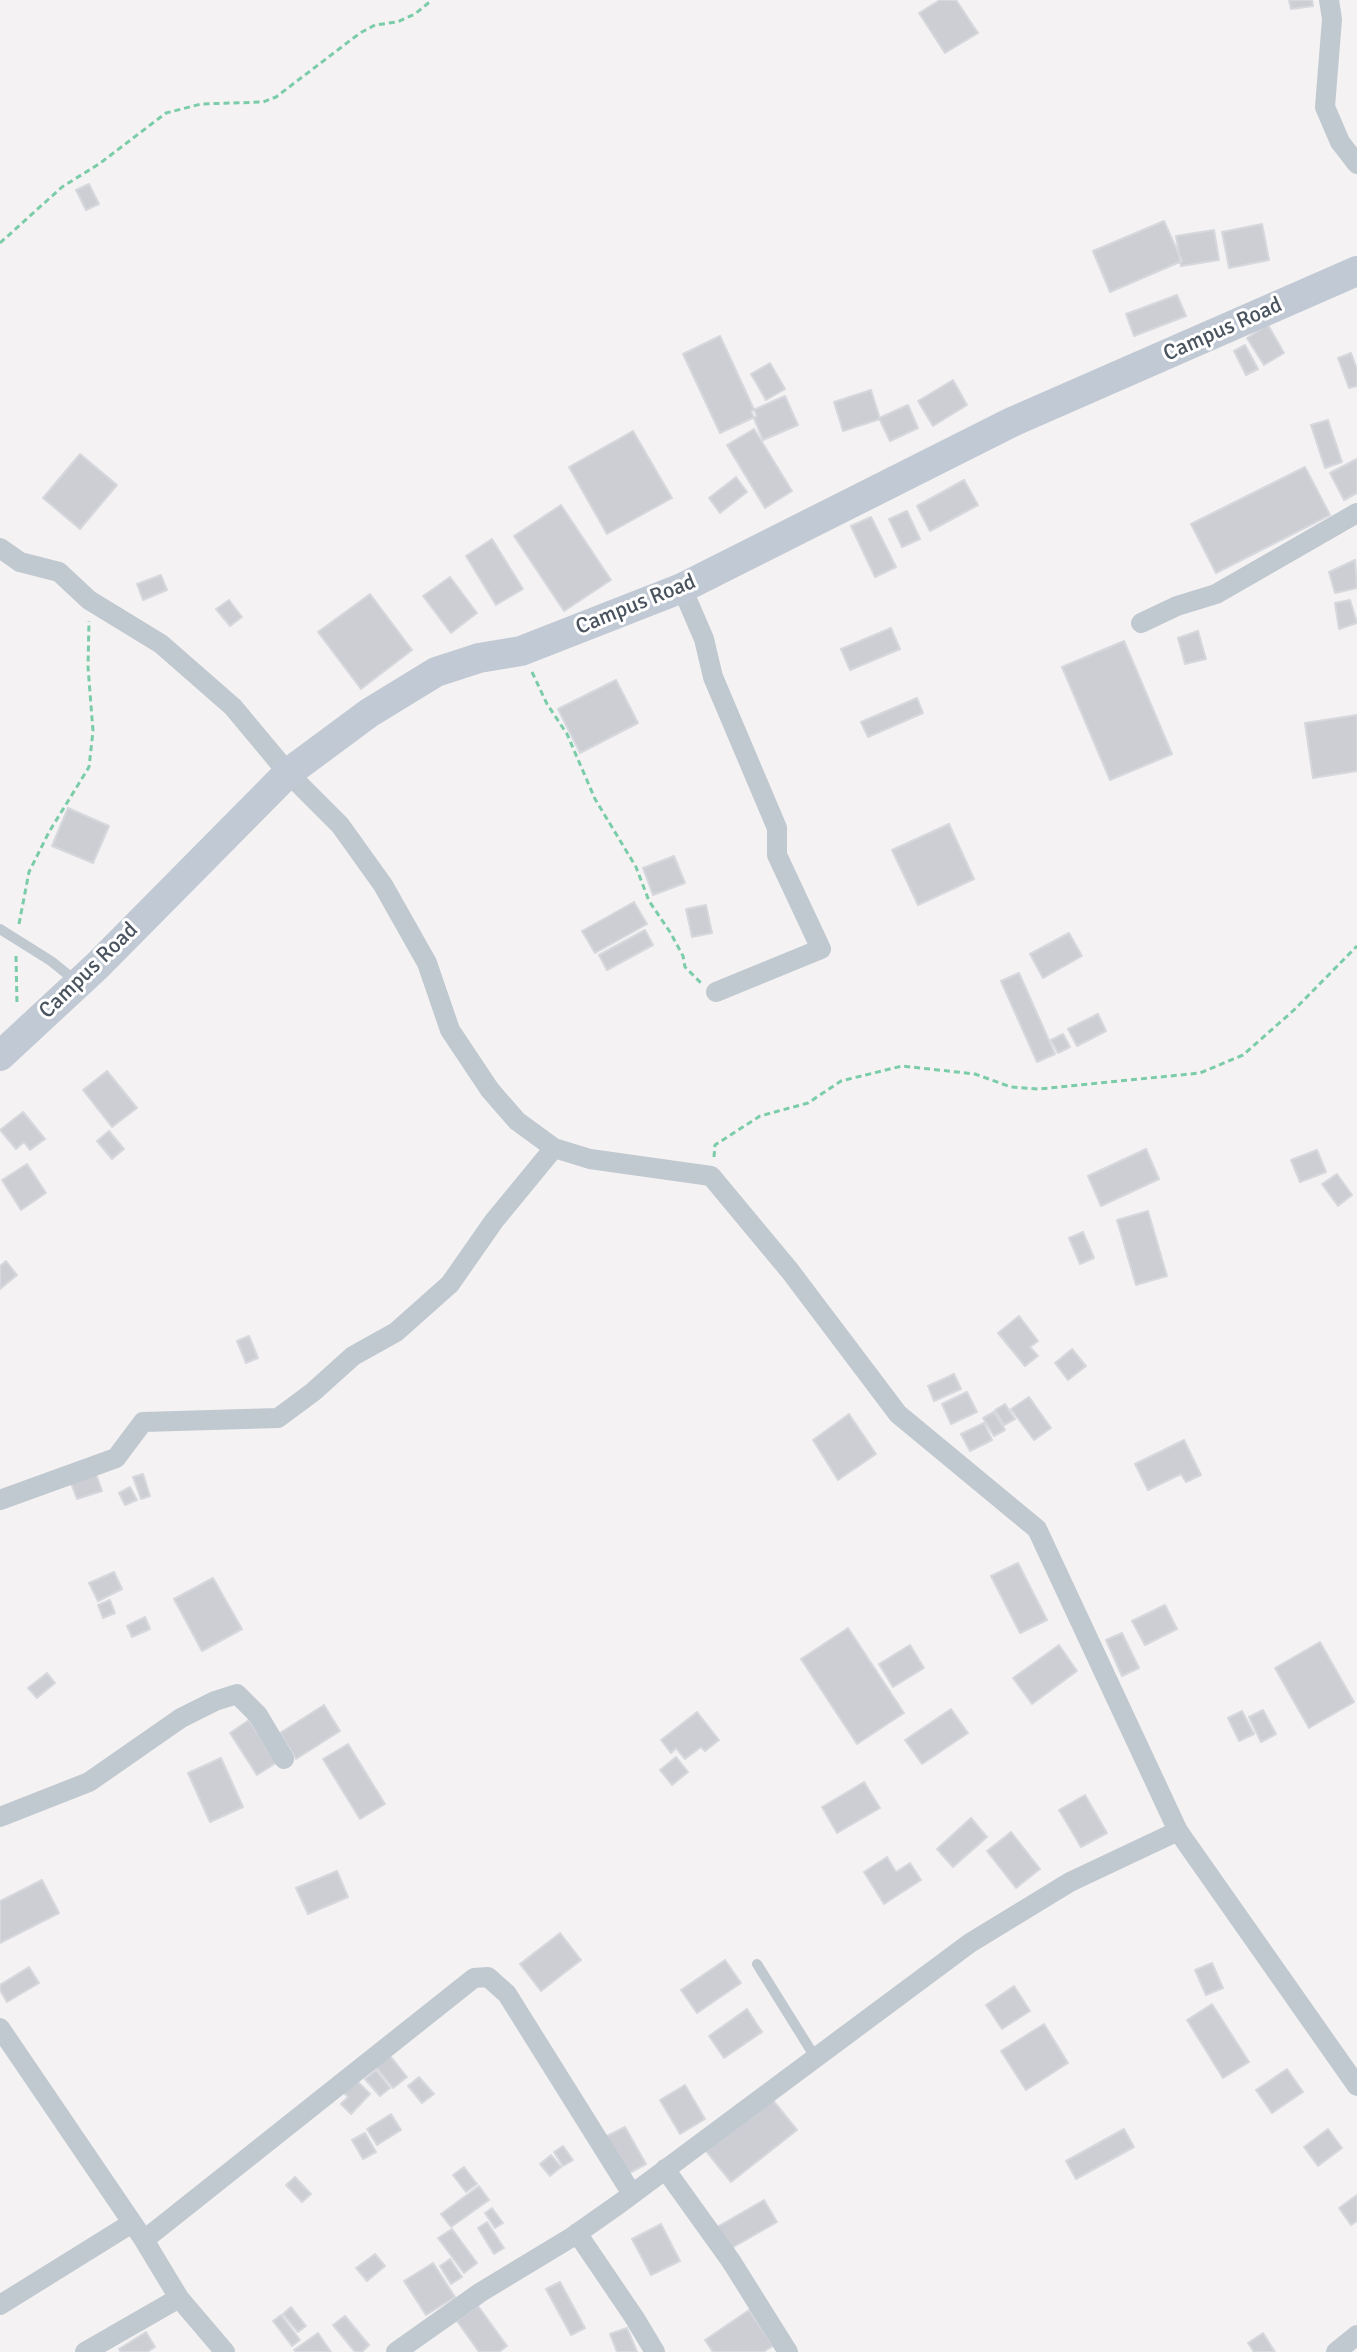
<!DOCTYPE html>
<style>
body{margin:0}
canvas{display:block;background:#f4f2f2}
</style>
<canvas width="1357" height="2352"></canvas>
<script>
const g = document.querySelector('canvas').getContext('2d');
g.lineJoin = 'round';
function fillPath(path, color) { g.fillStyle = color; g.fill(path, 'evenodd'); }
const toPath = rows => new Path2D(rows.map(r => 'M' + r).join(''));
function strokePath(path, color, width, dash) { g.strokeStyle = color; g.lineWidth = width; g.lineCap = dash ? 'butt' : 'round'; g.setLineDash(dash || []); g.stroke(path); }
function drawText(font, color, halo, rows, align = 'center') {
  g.font = font + ' Signika,sans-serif'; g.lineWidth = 6; g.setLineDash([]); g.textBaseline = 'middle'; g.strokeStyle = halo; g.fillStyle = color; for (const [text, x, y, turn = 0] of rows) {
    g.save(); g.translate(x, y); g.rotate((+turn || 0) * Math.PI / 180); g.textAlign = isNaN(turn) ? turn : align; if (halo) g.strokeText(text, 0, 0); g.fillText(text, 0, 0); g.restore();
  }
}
const building = toPath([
 [940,0,956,0,978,33,945,53,919,13,940,0],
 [1289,0,1312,0,1313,6,1291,9,1289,0],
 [89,184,99,204,86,210,76,190,89,184],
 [1164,221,1182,261,1110,292,1093,251,1164,221],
 [1262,224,1269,260,1229,268,1222,232,1262,224],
 [1214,230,1219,260,1181,266,1176,236,1214,230],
 [1177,295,1186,316,1134,336,1126,314,1177,295],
 [1268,325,1284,353,1264,365,1247,338,1268,325],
 [720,336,757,416,720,433,683,354,720,336],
 [1245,345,1258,369,1246,375,1234,351,1245,345],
 [1351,353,1357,369,1357,386,1349,388,1338,358,1351,353],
 [770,363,785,389,766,400,751,374,770,363],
 [953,380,967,405,933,426,918,401,953,380],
 [871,390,880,419,843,431,834,402,871,390],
 [785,396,798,425,763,440,751,411,785,396],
 [908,405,918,428,890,441,879,418,908,405],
 [1328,420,1342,462,1325,468,1311,425,1328,420],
 [754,429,792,491,765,508,727,445,754,429],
 [633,431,672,498,607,534,569,467,633,431],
 [80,454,117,485,80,529,43,498,80,454],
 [1357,459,1357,493,1344,500,1330,473,1357,459],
 [1305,467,1330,515,1216,573,1191,524,1305,467],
 [736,477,747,492,720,513,709,498,736,477],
 [964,480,978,505,930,531,917,506,964,480],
 [561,505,611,580,564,611,514,536,561,505],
 [907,511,920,539,902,547,889,519,907,511],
 [871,517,896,567,875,577,851,526,871,517],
 [492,539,523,589,496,605,466,556,492,539],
 [1355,560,1357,588,1335,593,1329,572,1355,560],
 [161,575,167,590,143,600,137,584,161,575],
 [450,577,477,613,451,633,423,596,450,577],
 [370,594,412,650,361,689,318,632,370,594],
 [229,600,242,617,230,626,216,609,229,600],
 [1350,600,1357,623,1339,629,1335,603,1350,600],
 [891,628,900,649,850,670,841,649,891,628],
 [1198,631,1206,659,1185,664,1178,638,1198,631],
 [1124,641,1172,754,1110,780,1062,667,1124,641],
 [616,680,638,723,580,753,558,709,616,680],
 [917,698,923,713,868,737,861,722,917,698],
 [1357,715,1357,771,1313,778,1305,723,1357,715],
 [68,808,109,826,93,863,52,846,68,808],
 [949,824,974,879,918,905,892,850,949,824],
 [674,856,685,883,653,895,643,868,674,856],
 [634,902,647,924,595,953,582,931,634,902],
 [706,905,712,933,692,937,686,909,706,905],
 [645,930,653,945,607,970,599,955,645,930],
 [1069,933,1082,956,1043,978,1030,954,1069,933],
 [1019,973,1055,1054,1037,1062,1001,981,1019,973],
 [1098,1014,1106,1031,1077,1046,1068,1029,1098,1014],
 [1063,1034,1070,1047,1058,1053,1051,1040,1063,1034],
 [107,1071,137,1108,112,1127,83,1090,107,1071],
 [23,1112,45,1139,30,1150,24,1142,16,1149,0,1130,23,1112],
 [109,1131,124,1149,112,1159,97,1141,109,1131],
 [1146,1149,1159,1179,1101,1206,1088,1176,1146,1149],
 [1317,1150,1326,1172,1300,1182,1291,1160,1317,1150],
 [27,1164,46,1193,21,1210,2,1180,27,1164],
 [1337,1174,1352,1195,1338,1206,1322,1184,1337,1174],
 [1148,1211,1167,1276,1136,1285,1117,1220,1148,1211],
 [1083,1232,1094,1258,1080,1264,1069,1238,1083,1232],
 [6,1261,17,1275,0,1289,0,1266,6,1261],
 [1019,1316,1038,1341,1030,1347,1038,1356,1025,1366,998,1333,1019,1316],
 [249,1336,258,1358,246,1363,237,1341,249,1336],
 [1072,1349,1086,1366,1068,1380,1055,1363,1072,1349],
 [954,1374,961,1389,934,1401,928,1386,954,1374],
 [967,1392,977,1412,951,1424,942,1404,967,1392],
 [1029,1397,1051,1428,1034,1440,1011,1409,1029,1397],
 [1005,1404,1015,1419,1004,1425,995,1410,1005,1404],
 [994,1412,1005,1430,994,1436,983,1418,994,1412],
 [849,1414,876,1454,838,1480,813,1440,849,1414],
 [984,1423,992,1440,970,1451,961,1434,984,1423],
 [1184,1440,1201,1475,1186,1482,1181,1474,1148,1490,1135,1464,1184,1440],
 [96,1474,102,1491,77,1499,71,1483,96,1474],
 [143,1474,150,1496,141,1499,133,1477,143,1474],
 [130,1487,137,1500,125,1505,119,1493,130,1487],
 [1018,1563,1047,1620,1020,1633,991,1576,1018,1563],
 [114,1572,122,1589,98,1601,89,1583,114,1572],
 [213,1578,242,1629,202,1651,174,1599,213,1578],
 [110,1600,115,1613,103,1618,98,1605,110,1600],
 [1165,1605,1177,1629,1145,1645,1132,1621,1165,1605],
 [145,1617,150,1629,132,1637,127,1626,145,1617],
 [848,1628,904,1713,857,1744,801,1659,848,1628],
 [1122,1633,1139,1668,1122,1676,1106,1640,1122,1633],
 [1320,1642,1354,1702,1309,1728,1275,1668,1320,1642],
 [910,1645,924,1668,893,1687,879,1664,910,1645],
 [1059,1645,1077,1671,1032,1704,1013,1678,1059,1645],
 [47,1673,55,1683,37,1698,28,1688,47,1673],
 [324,1705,340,1731,296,1759,280,1733,324,1705],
 [951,1709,968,1733,922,1764,905,1740,951,1709],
 [1263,1710,1276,1734,1261,1742,1249,1717,1263,1710],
 [1242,1711,1254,1734,1239,1741,1228,1718,1242,1711],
 [697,1712,719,1740,705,1751,701,1747,685,1759,676,1748,671,1753,661,1740,697,1712],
 [249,1720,276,1763,257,1775,230,1733,249,1720],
 [348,1744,385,1804,360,1819,323,1759,348,1744],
 [676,1757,688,1772,672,1785,660,1770,676,1757],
 [221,1758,243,1807,210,1822,188,1773,221,1758],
 [864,1782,880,1808,837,1833,822,1807,864,1782],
 [1085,1795,1107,1833,1081,1847,1059,1810,1085,1795],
 [971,1818,987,1837,953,1867,937,1849,971,1818],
 [1011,1832,1040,1869,1016,1888,987,1851,1011,1832],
 [887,1857,896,1872,910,1863,921,1880,884,1904,864,1872,887,1857],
 [337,1871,348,1897,308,1914,296,1888,337,1871],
 [42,1880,59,1913,0,1943,0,1901,42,1880],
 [560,1933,581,1960,541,1991,520,1964,560,1933],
 [725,1960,741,1983,697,2013,681,1990,725,1960],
 [1212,1963,1223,1988,1206,1995,1195,1970,1212,1963],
 [29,1967,39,1983,7,2002,0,1990,0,1985,29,1967],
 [1014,1986,1030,2011,1002,2029,986,2005,1014,1986],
 [1212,2004,1249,2062,1223,2078,1187,2020,1212,2004],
 [747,2009,762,2032,724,2058,709,2036,747,2009],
 [1044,2024,1068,2063,1026,2090,1001,2051,1044,2024],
 [387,2052,407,2077,393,2088,373,2063,387,2052],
 [1287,2069,1303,2092,1272,2113,1256,2090,1287,2069],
 [376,2070,390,2088,380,2096,365,2079,376,2070],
 [353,2077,370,2094,351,2114,341,2104,348,2097,341,2090,353,2077],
 [419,2077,434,2094,422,2103,408,2086,419,2077],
 [685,2085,705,2119,680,2134,660,2100,685,2085],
 [768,2094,797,2130,731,2182,702,2146,768,2094],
 [391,2114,401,2130,377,2145,367,2129,391,2114],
 [625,2127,646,2164,624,2176,603,2138,625,2127],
 [1124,2129,1134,2147,1076,2179,1066,2161,1124,2129],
 [1328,2129,1342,2148,1318,2166,1304,2147,1328,2129],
 [365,2133,376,2152,363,2159,352,2140,365,2133],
 [563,2146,573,2160,563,2166,554,2152,563,2146],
 [551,2155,561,2167,550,2176,540,2164,551,2155],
 [464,2167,477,2184,466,2192,453,2175,464,2167],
 [295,2177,311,2194,302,2202,286,2185,295,2177],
 [479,2186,489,2200,451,2227,441,2214,479,2186],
 [1357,2195,1357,2221,1351,2225,1339,2208,1357,2195],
 [764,2200,777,2222,730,2249,717,2227,764,2200],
 [492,2208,503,2223,495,2228,485,2213,492,2208],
 [487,2222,504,2248,494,2254,478,2228,487,2222],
 [661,2224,680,2261,651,2275,632,2239,661,2224],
 [452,2229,477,2263,464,2273,438,2238,452,2229],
 [375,2254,385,2266,367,2281,356,2268,375,2254],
 [450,2259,462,2277,451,2284,440,2266,450,2259],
 [433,2263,455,2297,426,2315,404,2281,433,2263],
 [560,2282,585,2328,571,2335,546,2289,560,2282],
 [478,2306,507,2346,499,2352,479,2352,457,2321,478,2306],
 [291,2307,306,2326,298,2332,283,2314,291,2307],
 [749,2310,773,2346,763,2352,713,2352,705,2340,749,2310],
 [281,2315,300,2340,292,2346,273,2321,281,2315],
 [345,2316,369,2345,362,2352,355,2352,333,2325,345,2316],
 [627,2328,637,2352,617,2352,610,2334,627,2328],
 [146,2332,155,2347,147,2352,121,2352,119,2349,146,2332],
 [318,2333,331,2352,296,2352,294,2350,318,2333],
 [1263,2333,1275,2352,1254,2352,1248,2343,1263,2333]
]);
fillPath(building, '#ccced4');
strokePath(building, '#d6d8dd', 2);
strokePath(toPath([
 [0,243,62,187,99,164,166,113,201,104,263,102,276,97,360,33,375,25,397,22,415,14,432,0],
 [532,672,547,704,567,734,595,799,636,867,649,901,670,932,683,956,685,967,701,983],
 [19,924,29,872,49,832,89,767,93,731,88,667,89,621],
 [16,956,17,1004],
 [714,1157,715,1145,760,1116,808,1103,841,1081,902,1066,975,1074,1011,1087,1039,1089,1200,1073,1243,1055,1294,1010,1357,946]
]), '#7bcca8', 3, [6, 4]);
strokePath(toPath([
 [0,929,51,961,77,982],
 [757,1964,815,2057]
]), '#c0c8d0', 10);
strokePath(toPath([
 [1329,0,1332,19,1325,107,1340,142,1357,164],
 [0,548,20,562,59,572,89,600,161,644,233,707,288,773,340,825,383,885,427,963,450,1030,490,1090,517,1121,554,1148,590,1159,711,1176,790,1271,898,1414,1037,1529,1178,1831,1357,2086],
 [682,588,704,639,713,677,777,828,777,855,821,949,716,992],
 [1141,623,1177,606,1216,594,1357,513],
 [0,1500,116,1458,143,1422,278,1418,313,1392,353,1356,396,1332,450,1284,494,1221,554,1148],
 [0,1817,89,1782,181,1718,215,1701,237,1694,258,1715,284,1759],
 [0,2028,144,2240,179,2298,225,2352],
 [665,2169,731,2261,788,2352],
 [577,2233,634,2317,655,2352],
 [144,2240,474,1978,488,1977,507,1994,632,2194],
 [0,2305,132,2223],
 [85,2352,179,2298],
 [396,2352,481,2292,572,2237,619,2204,970,1943,1070,1882,1178,1831],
 [1336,2352,1357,2335]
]), '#c0c8d0', 20);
strokePath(toPath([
 [0,1056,97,966,288,773,369,713,436,672,479,658,521,651,682,588,1012,422,1357,271]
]), '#c0c9d4', 30);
drawText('22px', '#4a545f', '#fff', [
 ["Campus Road",1223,330,-24],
 ["Campus Road",636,605,-22],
 ["Campus Road",89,971,-44]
]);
</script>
